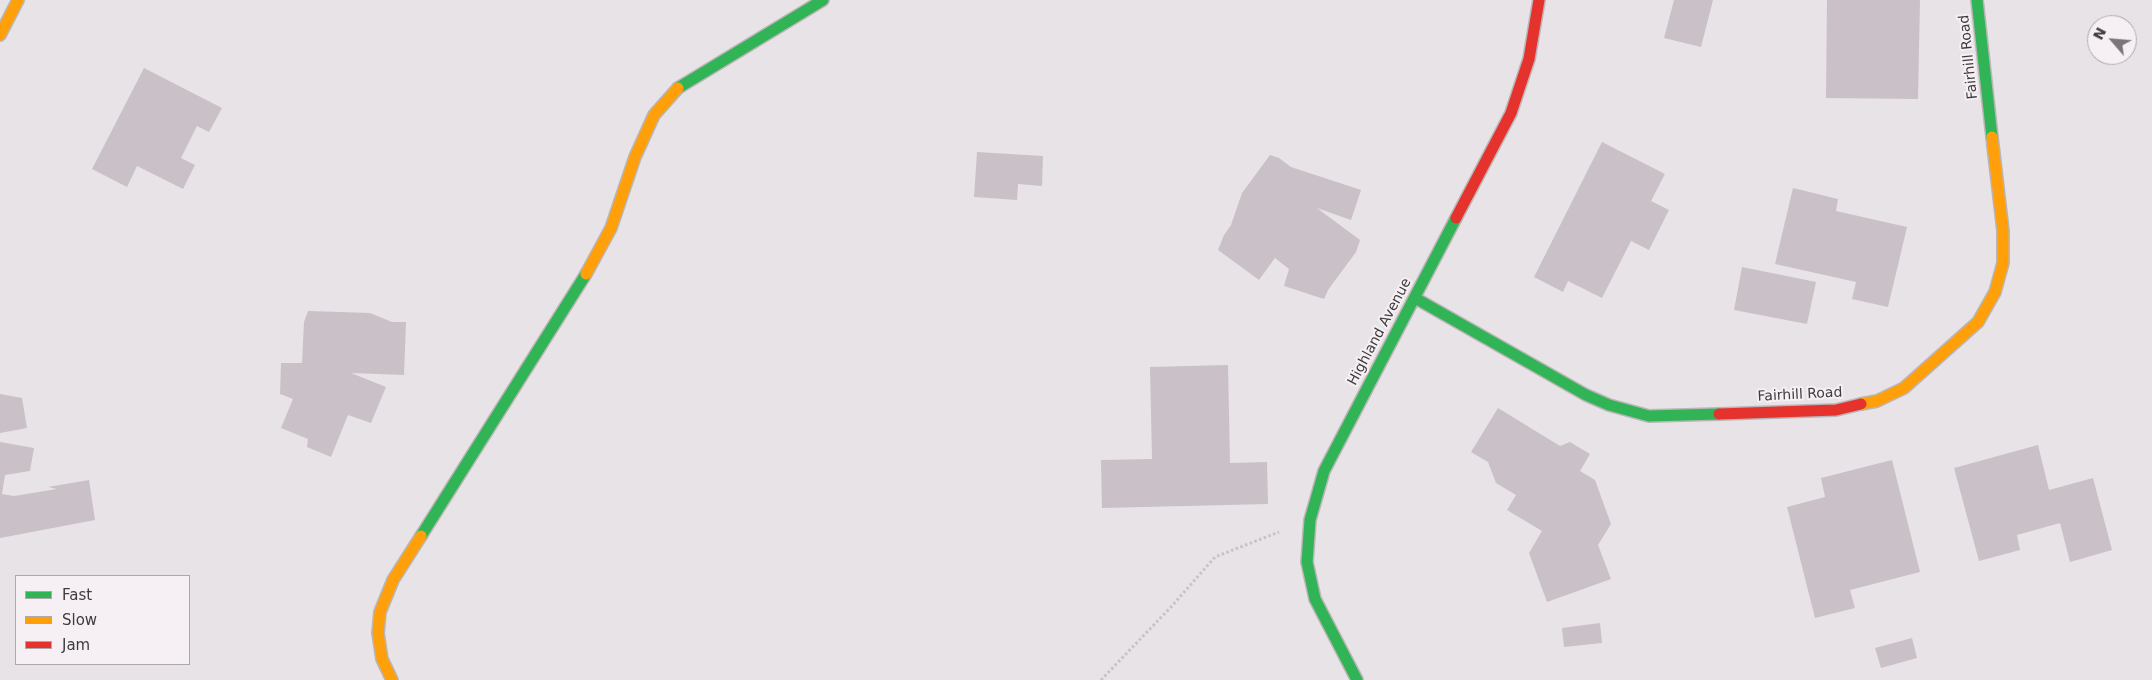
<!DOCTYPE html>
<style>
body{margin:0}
#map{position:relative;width:2152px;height:680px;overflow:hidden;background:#e8e3e6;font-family:"DejaVu Sans",sans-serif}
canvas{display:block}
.legend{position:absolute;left:15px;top:575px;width:175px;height:90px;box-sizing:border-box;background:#f6f0f4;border:1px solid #aca8ab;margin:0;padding:6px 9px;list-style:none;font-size:15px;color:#3e3c3d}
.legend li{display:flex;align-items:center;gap:10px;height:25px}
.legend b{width:25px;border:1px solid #aca8ab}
.north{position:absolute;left:2087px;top:15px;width:50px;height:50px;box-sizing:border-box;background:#f6f0f4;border:1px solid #aca8ab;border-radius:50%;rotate:297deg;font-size:14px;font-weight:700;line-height:20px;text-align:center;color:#3e3c3d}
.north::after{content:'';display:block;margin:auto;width:18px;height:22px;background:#7a7678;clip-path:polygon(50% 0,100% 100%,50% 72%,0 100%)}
</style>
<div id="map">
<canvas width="2152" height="680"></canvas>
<ul class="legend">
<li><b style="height:6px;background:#30b455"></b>Fast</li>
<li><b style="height:6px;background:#ff9f0a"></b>Slow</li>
<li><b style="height:6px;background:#e5322d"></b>Jam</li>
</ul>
<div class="north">N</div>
</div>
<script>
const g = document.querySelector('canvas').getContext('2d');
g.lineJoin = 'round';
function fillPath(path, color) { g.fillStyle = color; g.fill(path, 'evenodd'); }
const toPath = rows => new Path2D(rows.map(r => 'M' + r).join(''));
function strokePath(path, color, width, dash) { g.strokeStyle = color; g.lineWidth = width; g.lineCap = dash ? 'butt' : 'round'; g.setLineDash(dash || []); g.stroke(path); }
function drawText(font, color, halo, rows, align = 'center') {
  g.font = font + ' "DejaVu Sans",sans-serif'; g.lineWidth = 4; g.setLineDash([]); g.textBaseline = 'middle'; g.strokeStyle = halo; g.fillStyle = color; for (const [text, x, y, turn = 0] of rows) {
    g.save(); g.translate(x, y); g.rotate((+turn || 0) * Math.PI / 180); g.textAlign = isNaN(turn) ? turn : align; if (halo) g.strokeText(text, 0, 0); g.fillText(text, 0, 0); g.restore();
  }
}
fillPath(toPath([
 [1674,0,1713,0,1701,47,1664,38],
 [1827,0,1920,0,1918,99,1826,98],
 [144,68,222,108,209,132,197,126,181,158,195,165,183,189,137,166,127,187,92,169],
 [1602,142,1665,174,1651,201,1669,210,1649,250,1631,241,1602,298,1568,281,1563,292,1534,277],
 [977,152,1043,156,1042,186,1018,184,1017,200,974,197],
 [1270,155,1279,158,1291,167,1361,190,1351,220,1317,208,1360,240,1356,252,1328,290,1324,299,1284,286,1289,269,1275,258,1259,280,1218,250,1224,235,1231,225,1242,193],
 [1793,188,1838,199,1836,211,1907,227,1888,307,1852,299,1856,282,1775,264],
 [1742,267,1816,282,1807,324,1734,310],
 [308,311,370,313,392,322,406,322,404,375,351,373,386,387,371,423,348,415,331,457,307,447,308,439,281,428,293,399,280,394,281,363,302,363,304,322],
 [1228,365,1230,463,1267,462,1268,504,1102,508,1101,460,1152,459,1150,367],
 [0,394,22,398,27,428,0,433],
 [1498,408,1560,446,1570,442,1590,454,1580,471,1595,480,1611,524,1598,545,1611,579,1547,602,1529,553,1542,531,1507,510,1516,495,1496,483,1488,462,1471,452],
 [0,442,34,448,30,471,5,475,2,494,14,496,57,489,48,487,89,480,95,520,0,538],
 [2038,445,2049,490,2093,478,2112,550,2070,562,2060,523,2017,535,2020,550,1979,561,1954,468],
 [1892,460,1920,572,1850,590,1855,608,1815,618,1787,507,1825,497,1821,478],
 [1600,623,1602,643,1564,647,1562,628],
 [1912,638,1917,658,1881,668,1875,648]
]), '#cac0c7');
const fast = toPath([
 [1977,0,1992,137],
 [678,88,823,0],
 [1415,298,1586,395,1609,405,1649,416,1719,414],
 [421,536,586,274],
 [1357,680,1315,599,1307,562,1310,520,1324,471,1456,218]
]);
const slow = toPath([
 [0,35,18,0],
 [586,274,611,228,635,157,654,115,678,88],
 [1861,404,1877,401,1904,388,1978,322,1995,292,2003,263,2003,231,1992,137],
 [392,680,382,659,378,633,380,612,393,580,421,536]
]);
const jam = toPath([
 [1456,218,1511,113,1529,59,1539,0],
 [1719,414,1836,410,1861,404]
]);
strokePath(fast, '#bab6b8', 14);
strokePath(slow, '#bab6b8', 14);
strokePath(jam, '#bab6b8', 14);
strokePath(toPath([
 [1101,680,1171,607,1215,557,1279,532]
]), '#c5c4c4', 3, [2.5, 2.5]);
strokePath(fast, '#30b455', 11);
strokePath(slow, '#ff9f0a', 11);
strokePath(jam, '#e5322d', 11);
drawText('14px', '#3e3c3d', '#f6f0f4', [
 ["Fairhill Road",1969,57,-96],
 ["Highland Avenue",1380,332,-62],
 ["Fairhill Road",1800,395,-3]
]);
</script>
